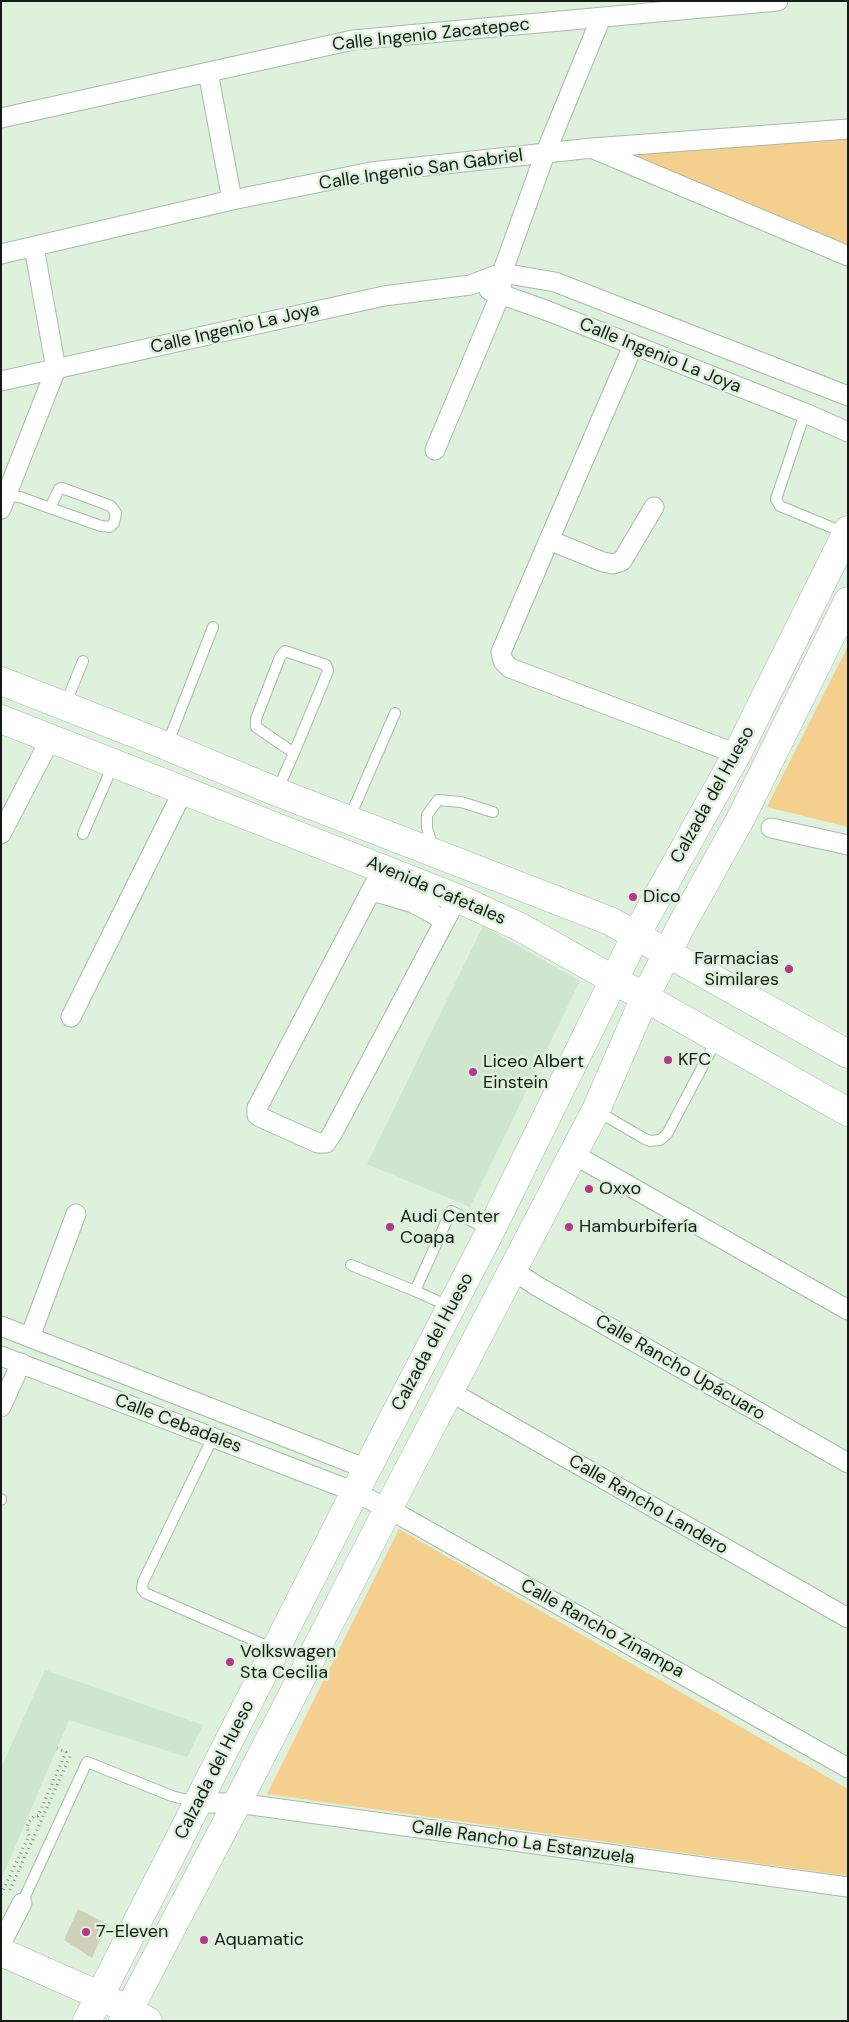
<!DOCTYPE html>
<meta charset="utf-8">
<style>
body{margin:0}
#map{position:relative;width:849px;height:2022px;overflow:hidden;background:#def1dd;font-family:"DM Sans",sans-serif}
canvas{display:block}
.frame{position:absolute;inset:0;border:2px solid #141b14;pointer-events:none}
</style>
<div id="map">
<canvas width="849" height="2022"></canvas>
<div class="frame"></div>
</div>
<script>
const g = document.querySelector('canvas').getContext('2d');
g.lineJoin = 'round';
function fillPath(path, color) { g.fillStyle = color; g.fill(path, 'evenodd'); }
const toPath = rows => new Path2D(rows.map(r => 'M' + r).join(''));
function strokePath(path, color, width, dash) { g.strokeStyle = color; g.lineWidth = width; g.lineCap = dash ? 'butt' : 'round'; g.setLineDash(dash || []); g.stroke(path); }
function drawText(font, color, halo, rows, align = 'center') {
  g.font = font + ' "DM Sans",sans-serif'; g.lineWidth = 5; g.setLineDash([]); g.textBaseline = 'middle'; g.strokeStyle = halo; g.fillStyle = color; for (const [text, x, y, turn = 0] of rows) {
    g.save(); g.translate(x, y); g.rotate((+turn || 0) * Math.PI / 180); g.textAlign = isNaN(turn) ? turn : align; if (halo) g.strokeText(text, 0, 0); g.fillText(text, 0, 0); g.restore();
  }
}
fillPath(toPath([
 [483,926,580,981,470,1207,367,1164],
 [45,1670,203,1725,187,1757,69,1720,1,1880,1,1768]
]), '#cee6cd');
fillPath(toPath([
 [848,132,848,247,631,155],
 [848,646,848,827,767,807],
 [399,1529,848,1789,848,1876,267,1794]
]), '#f5cf8e');
fillPath(toPath([
 [78,1909,107,1924,92,1958,64,1940]
]), '#ced1b8');
const lane = toPath([
 [805,413,776,499,780,506,845,533],
 [7,496,20,497,50,508,101,526,110,527,114,523,116,513,111,506,62,488,59,489,50,508],
 [65,705,83,661],
 [167,745,213,627],
 [277,791,294,753,328,671,326,665,285,651,280,657,256,719,256,727,294,753],
 [349,819,395,713],
 [83,834,113,765],
 [435,847,431,841,427,828,427,815,438,800,461,802,493,812],
 [597,1111,645,1139,650,1141,660,1140,667,1134,717,1039],
 [351,1265,415,1291],
 [451,1307,415,1291,451,1211,490,1230],
 [213,1437,143,1582,142,1589,145,1593,274,1649],
 [1,1499,1,1500],
 [22,1903,87,1762,172,1796,195,1802]
]);
const street = toPath([
 [208,72,232,200],
 [1,118,353,40,778,1],
 [596,150,848,256],
 [1,254,232,200,371,172,592,148,848,129],
 [489,290,548,311,805,413,848,432],
 [633,346,549,540,603,562,613,564,622,561,654,507],
 [1,381,384,296,470,285,502,273,555,282,848,396],
 [435,450,501,293,502,273,545,154,601,18],
 [1,509,56,369,34,247],
 [549,540,501,652,503,661,510,668,737,754],
 [771,828,848,845],
 [1,834,51,738],
 [383,868,257,1108,257,1115,262,1118,318,1143,326,1143,332,1134,457,898],
 [372,891,413,903,432,913,444,922],
 [71,1017,184,789],
 [573,1154,848,1310],
 [513,1270,535,1285,848,1463],
 [1,1326,367,1469],
 [30,1337,76,1214],
 [1,1356,355,1492,405,1518,848,1768],
 [449,1391,848,1618],
 [1,1407,21,1363],
 [198,1803,237,1803,848,1887],
 [1,1944,22,1903]
]);
const secondary = toPath([
 [1,1952,101,1996,148,2021],
 [87,2021,355,1492,491,1230,636,935,737,754,848,530],
 [123,2021,237,1803,388,1509,573,1154,596,1110,645,997,681,926,742,816,848,601]
]);
const primary = toPath([
 [1,681,167,746,277,792,610,921,848,1054],
 [1,719,457,898,520,927,848,1112]
]);
strokePath(lane, '#a8baa7', 12);
strokePath(street, '#a8baa7', 21);
strokePath(secondary, '#a8baa7', 29);
strokePath(primary, '#a8baa7', 29);
strokePath(toPath([
 [10,1890,71,1754],
 [1,1894,29,1836,27,1827,28,1823,34,1816,38,1816,66,1752,57,1748]
]), '#839082', 3, [1, 4]);
strokePath(lane, '#fff', 10);
strokePath(street, '#fff', 19);
strokePath(secondary, '#fff', 28);
strokePath(primary, '#fff', 28);
for (const [x, y, r, color] of [
 [633,897,5,"#b63987"],
 [789,969,5,"#b63987"],
 [668,1060,5,"#b63987"],
 [473,1072,5,"#b63987"],
 [589,1189,5,"#b63987"],
 [390,1227,5,"#b63987"],
 [569,1227,5,"#b63987"],
 [230,1662,5,"#b63987"],
 [86,1932,5,"#b63987"],
 [204,1940,5,"#b63987"]
]) { const dot = new Path2D(); dot.arc(x, y, r, 0, 2 * Math.PI); g.fillStyle = color; g.fill(dot); strokePath(dot, '#def1dd', 2); }
drawText('18px', '#141b14', '#def1dd', [
 ["Calle Ingenio Zacatepec",431,35,-6],
 ["Calle Ingenio San Gabriel",421,170,-8],
 ["Calle Ingenio La Joya",235,329,-13],
 ["Calle Ingenio La Joya",660,356,22],
 ["Calzada del Hueso",713,795,-61],
 ["Avenida Cafetales",436,891,23],
 ["Calzada del Hueso",433,1342,-62],
 ["Calle Rancho Upácuaro",680,1368,30],
 ["Calle Cebadales",178,1424,21],
 ["Calle Rancho Landero",648,1505,30],
 ["Calle Rancho Zinampa",602,1629,29],
 ["Calzada del Hueso",215,1770,-63],
 ["Calle Rancho La Estanzuela",523,1843,8]
]);
drawText('18px', '#141b14', '#def1dd', [
 ["Dico",643,897],
 ["Farmacias",779,959,"right"],
 ["Similares",779,980,"right"],
 ["KFC",678,1060],
 ["Liceo Albert",483,1062],
 ["Einstein",483,1083],
 ["Oxxo",599,1189],
 ["Audi Center",400,1217],
 ["Coapa",400,1238],
 ["Hamburbifería",579,1227],
 ["Volkswagen",240,1652],
 ["Sta Cecilia",240,1673],
 ["7-Eleven",96,1932],
 ["Aquamatic",214,1940]
], 'left');
</script>
